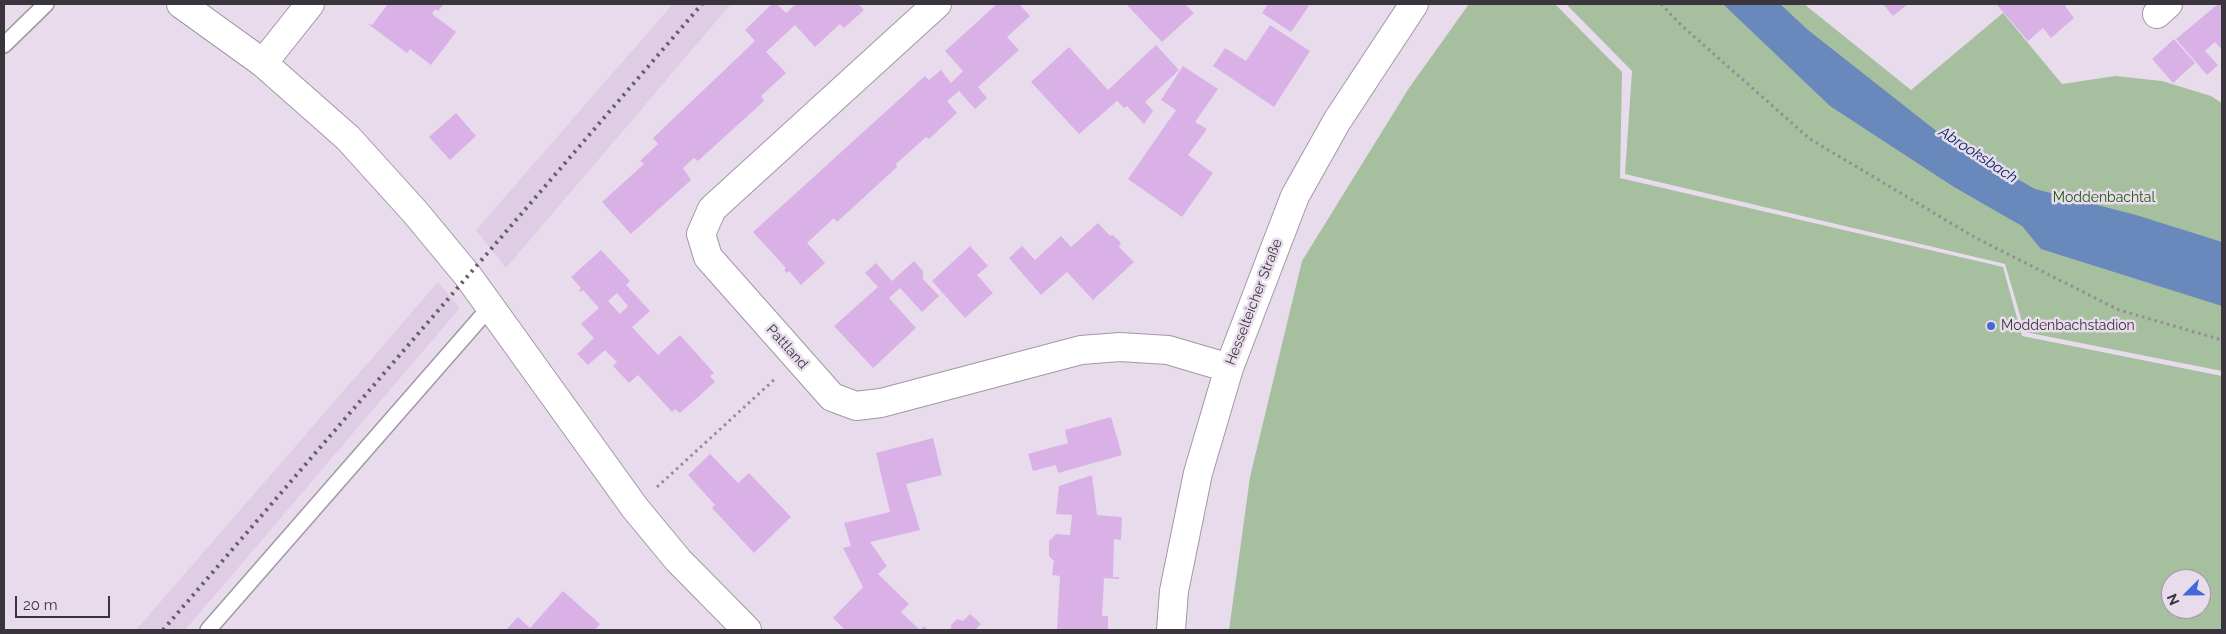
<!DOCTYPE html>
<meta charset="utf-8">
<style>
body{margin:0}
#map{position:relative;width:2226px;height:634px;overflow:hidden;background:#e8dcec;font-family:Raleway,sans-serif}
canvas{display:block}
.frame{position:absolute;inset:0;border:5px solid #3a353c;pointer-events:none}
.north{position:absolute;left:2161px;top:569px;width:50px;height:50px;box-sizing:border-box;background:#e8dcec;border:1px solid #a299a6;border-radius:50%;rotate:247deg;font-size:14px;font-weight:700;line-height:20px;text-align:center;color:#3a353c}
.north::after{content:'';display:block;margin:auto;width:18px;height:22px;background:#4468da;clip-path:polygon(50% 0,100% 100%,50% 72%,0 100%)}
.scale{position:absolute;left:15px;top:596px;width:95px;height:22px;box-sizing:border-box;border:2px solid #3a353c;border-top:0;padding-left:6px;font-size:15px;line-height:18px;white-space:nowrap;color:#3a353c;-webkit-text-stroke:4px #e8dcec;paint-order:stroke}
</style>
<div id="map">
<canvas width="2226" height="634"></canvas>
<div class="frame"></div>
<div class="north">N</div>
<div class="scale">20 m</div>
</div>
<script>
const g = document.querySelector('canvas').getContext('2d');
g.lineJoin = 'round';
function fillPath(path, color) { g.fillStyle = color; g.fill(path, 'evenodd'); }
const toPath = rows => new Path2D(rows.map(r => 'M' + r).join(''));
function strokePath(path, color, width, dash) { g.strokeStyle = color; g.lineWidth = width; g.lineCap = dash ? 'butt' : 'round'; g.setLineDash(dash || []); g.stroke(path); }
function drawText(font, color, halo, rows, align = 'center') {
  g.font = font + ' Raleway,sans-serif'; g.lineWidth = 5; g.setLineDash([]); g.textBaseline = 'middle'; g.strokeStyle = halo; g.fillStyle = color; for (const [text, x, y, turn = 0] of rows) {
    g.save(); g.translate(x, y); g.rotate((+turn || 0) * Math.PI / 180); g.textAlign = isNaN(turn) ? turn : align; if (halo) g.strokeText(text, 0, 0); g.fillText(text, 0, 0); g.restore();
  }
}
fillPath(toPath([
 [673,4,731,4,506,268,476,230],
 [438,282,460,308,185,630,136,630]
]), '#decde4');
fillPath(toPath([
 [1469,4,1555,4,1622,72,1620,178,2003,267,2022,336,2222,376,2222,630,1229,630,1250,477,1302,261,1409,88],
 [2171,579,2201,579,2201,609,2171,609],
 [1566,4,1804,4,1911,90,2003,13,2062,84,2115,76,2162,81,2211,96,2222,103,2222,371,2025,332,2005,264,1625,174,1632,71]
]), '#a5bf9f');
fillPath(toPath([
 [1723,4,1780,4,1808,30,1944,137,2035,189,2136,215,2222,242,2222,306,2041,249,2022,226,1954,187,1830,106]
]), '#6988bb');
fillPath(toPath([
 [388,4,444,4,438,11,435,9,432,14,456,32,431,65,410,49,407,53,368,24,372,25],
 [772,4,777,4,786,13,796,4,858,4,864,10,844,28,840,24,815,47,795,25,766,52,786,73,761,96,764,101,698,161,694,158,683,168,691,180,631,234,602,202,644,164,640,161,658,144,653,138,755,41,745,30],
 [997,4,1019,4,1030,16,1007,37,1019,50,978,87,987,98,975,109,959,91,947,101,957,113,929,139,926,137,896,164,897,167,837,222,834,218,807,243,825,263,801,285,789,271,787,273,784,270,786,268,753,232,925,76,929,80,941,70,951,83,963,71,945,51],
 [1126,4,1185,4,1194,13,1162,42],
 [1268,4,1306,4,1309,6,1291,32,1262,13],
 [1883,4,1908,4,1893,16],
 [2067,4,2065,6,2074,18,2051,38,2043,28,2028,41,1997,5],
 [2218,4,2222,4,2222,50,2215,42,2205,51,2218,65,2207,75,2176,39],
 [1270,25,1310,51,1274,107,1213,66,1225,48,1246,61],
 [2174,39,2195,63,2173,83,2152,59],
 [1156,45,1179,70,1145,102,1153,111,1144,124,1127,106,1124,108,1117,101,1079,134,1031,82,1069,47,1108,90],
 [1183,66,1218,89,1195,122,1207,129,1188,155,1213,173,1182,217,1128,179,1176,110,1161,100],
 [456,113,476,136,450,160,429,137],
 [1098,223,1110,236,1113,235,1121,243,1119,247,1134,262,1093,300,1067,272,1041,295,1009,258,1022,246,1035,260,1061,236,1071,247],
 [970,246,988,266,977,275,993,293,965,318,932,281],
 [601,250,630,281,626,285,650,311,632,327,658,355,680,335,714,373,710,376,715,382,680,413,675,409,672,412,638,375,629,383,613,366,617,362,605,350,588,365,577,354,594,338,581,324,599,308,583,290,581,292,579,290,581,288,571,277],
 [617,293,628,306,620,314,608,301],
 [914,261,923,271,923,279,939,296,922,312,900,288,889,298,916,328,873,368,834,326,878,287,865,273,876,263,892,281],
 [1111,417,1122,455,1058,473,1056,465,1033,471,1028,454,1068,443,1065,430],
 [933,438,942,475,906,484,920,530,870,542,887,566,878,574,909,604,901,612,920,630,924,626,928,630,845,630,833,618,863,587,843,548,851,546,844,523,890,512,876,453],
 [710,454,738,483,749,473,791,517,754,553,712,508,715,505,688,475],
 [1092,475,1097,515,1122,517,1121,540,1114,539,1113,577,1119,577,1119,579,1104,578,1102,616,1108,616,1108,630,1057,630,1060,576,1052,575,1054,561,1049,556,1049,541,1056,534,1070,535,1072,515,1056,514,1059,486],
 [563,591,600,624,595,630,506,630,518,617,530,628],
 [970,614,981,624,975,630,951,630,951,625,957,619,963,621]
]), '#d9b1e7');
const service = toPath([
 [4,45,46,4],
 [208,630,490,307]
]);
const minor = toPath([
 [937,4,712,209,701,234,708,257,832,397,856,406,881,403,1081,350,1120,347,1168,350,1229,368],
 [2157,14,2168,4],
 [263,63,310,4],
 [1171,630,1174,591,1198,473,1229,368,1295,196,1337,121,1414,4]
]);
const tertiary = toPath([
 [181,4,263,63,348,138,415,212,468,276,635,508,678,560,747,630]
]);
strokePath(service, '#a297a6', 18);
strokePath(minor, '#a297a6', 30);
strokePath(tertiary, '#a297a6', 30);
strokePath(toPath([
 [1661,4,1681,25,1810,139,1976,238,2119,310,2222,340],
 [657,487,776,378]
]), '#958c98', 3, [2.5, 4]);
strokePath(service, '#fff', 15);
strokePath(minor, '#fff', 28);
strokePath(tertiary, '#fff', 28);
strokePath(toPath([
 [163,630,702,4]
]), '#645e67', 4, [2.5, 5]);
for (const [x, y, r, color] of [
 [1991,326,5,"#4468da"]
]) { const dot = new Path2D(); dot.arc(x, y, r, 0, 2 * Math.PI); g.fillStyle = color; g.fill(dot); strokePath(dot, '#e8dcec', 2); }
drawText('14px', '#235913', '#e8dcec', [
 ["Moddenbachtal",2104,198]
]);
drawText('14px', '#3a353c', '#e8dcec', [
 ["Hesselteicher Straße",1254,302,-69],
 ["Pattland",787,347,48]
]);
drawText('14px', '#3a353c', '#e8dcec', [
 ["Moddenbachstadion",2001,326]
], 'left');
drawText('italic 15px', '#042664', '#e8dcec', [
 ["Abrooksbach",1978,155,33]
]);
</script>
